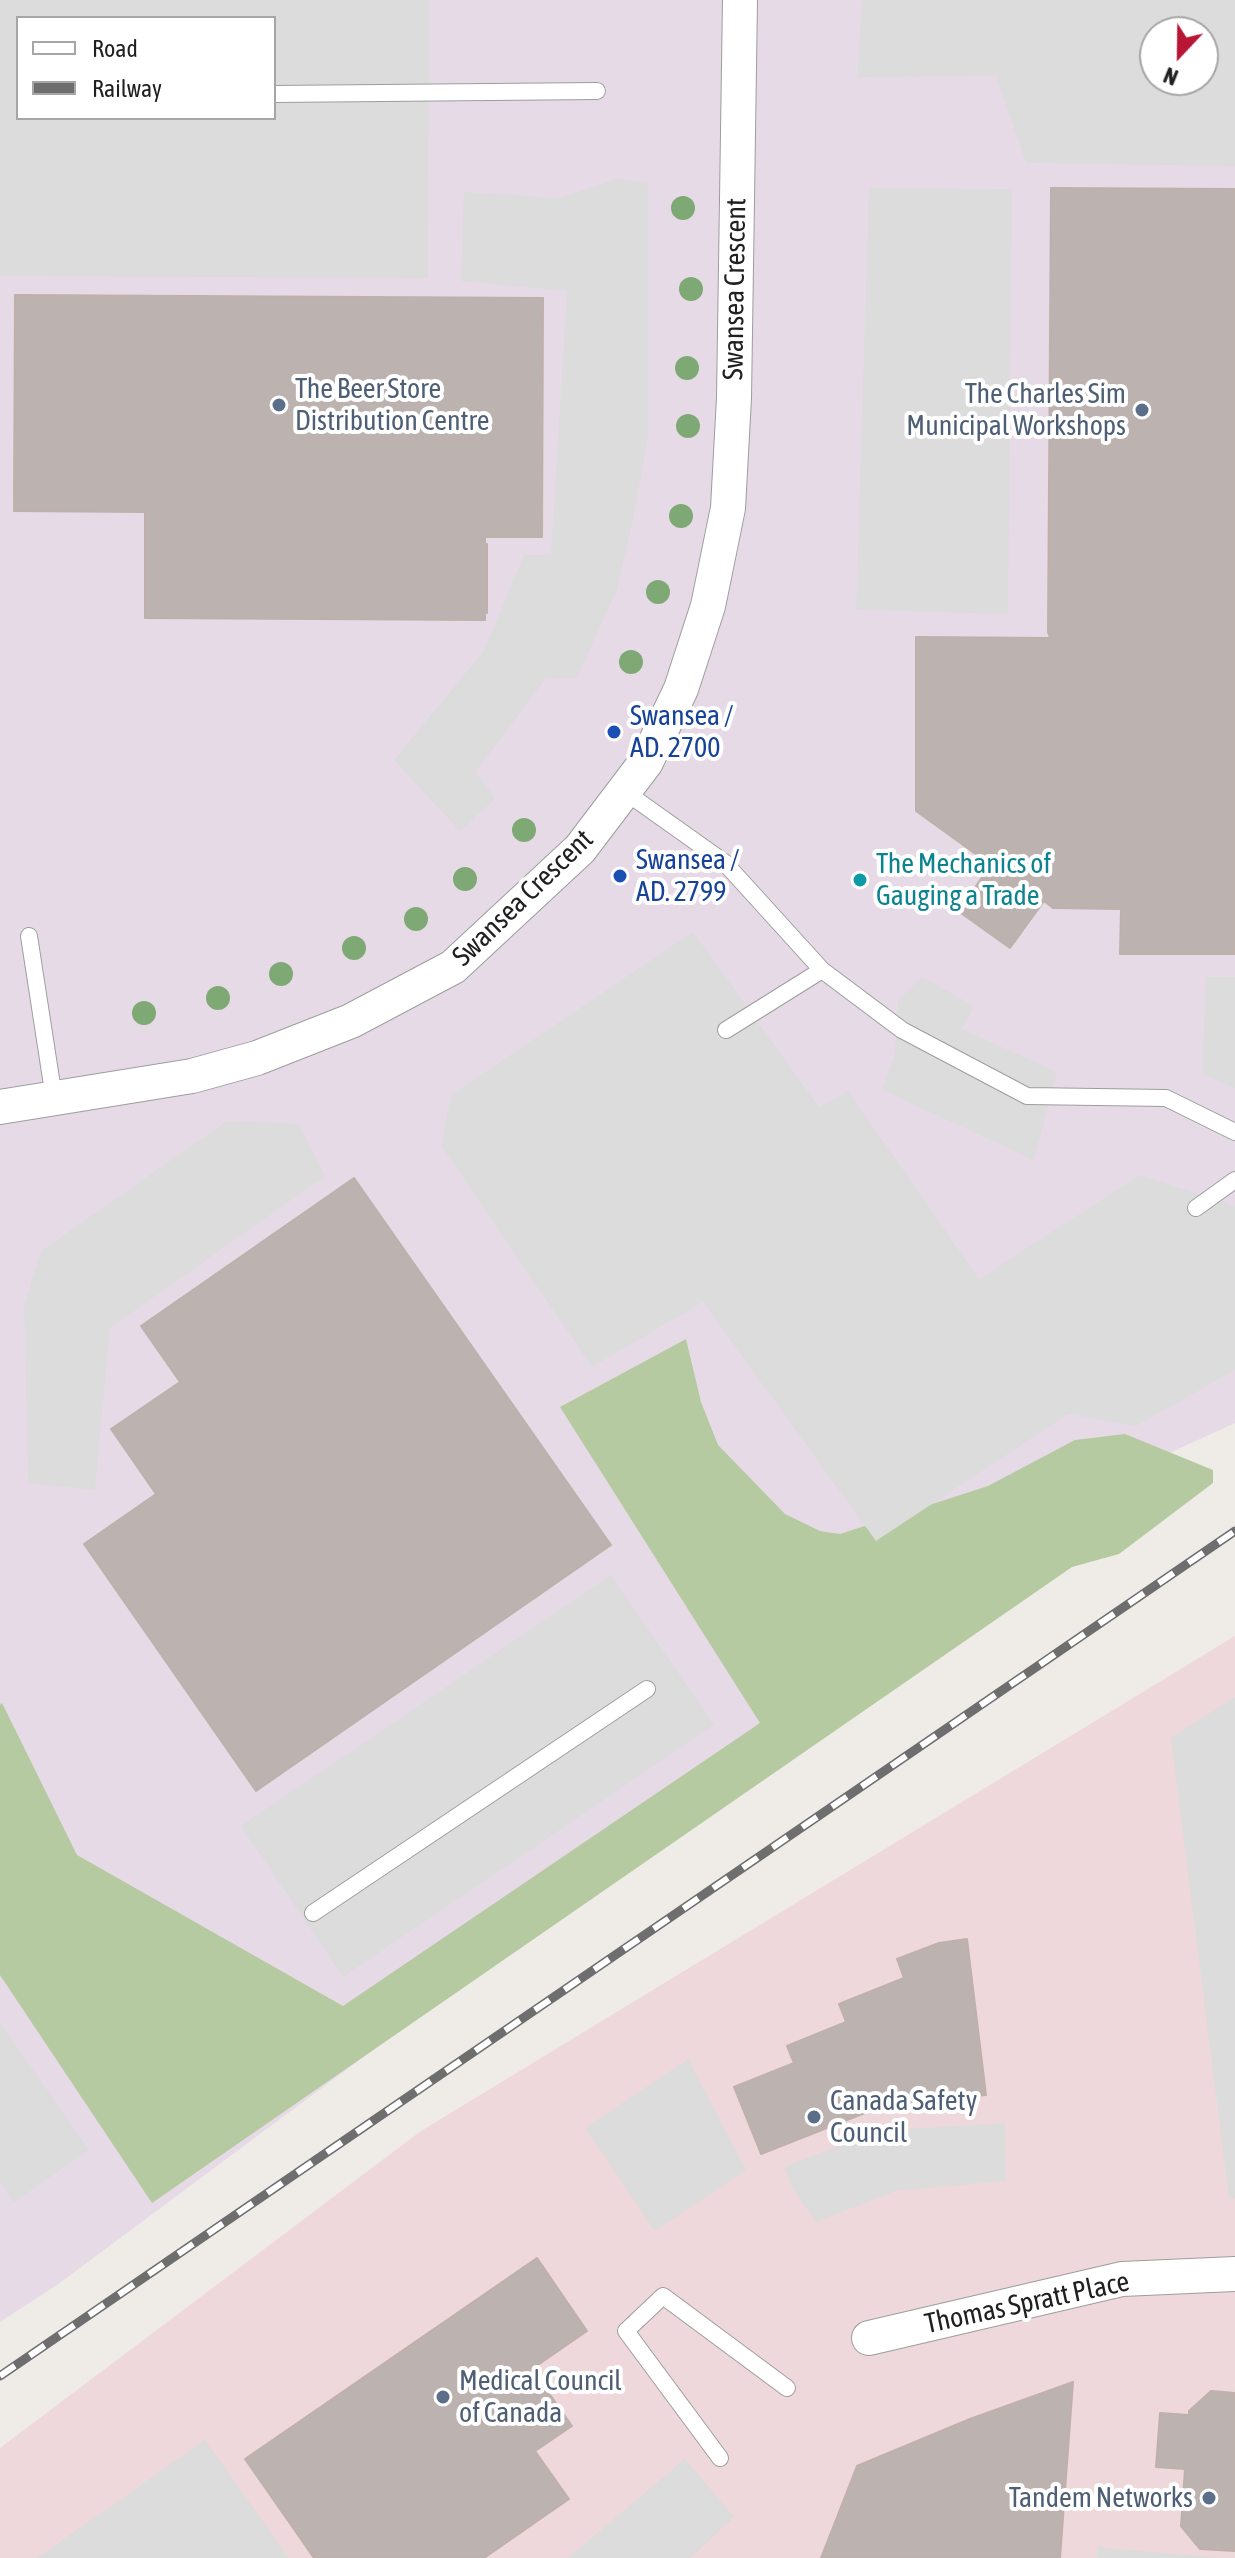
<!DOCTYPE html>
<style>
body{margin:0}
#map{position:relative;width:1235px;height:2558px;overflow:hidden;background:#efebe7;font-family:"Asap Condensed",sans-serif}
canvas{display:block}
.legend{position:absolute;left:16px;top:16px;width:260px;height:104px;box-sizing:border-box;background:#fff;border:2px solid #a6a6a6;margin:0;padding:10px 14px;list-style:none;font-size:24px;color:#202020}
.legend li{display:flex;align-items:center;gap:16px;height:40px}
.legend b{width:40px;border:2px solid #a6a6a6}
.north{position:absolute;left:1139px;top:16px;width:80px;height:80px;box-sizing:border-box;background:#fff;border:2px solid #a6a6a6;border-radius:50%;rotate:202deg;font-size:22px;font-weight:700;line-height:32px;text-align:center;color:#202020}
.north::after{content:'';display:block;margin:auto;width:28px;height:36px;background:#b91636;clip-path:polygon(50% 0,100% 100%,50% 72%,0 100%)}
</style>
<div id="map">
<canvas width="1235" height="2558"></canvas>
<ul class="legend">
<li><b style="height:10px;background:#fff"></b>Road</li>
<li><b style="height:10px;background:#6e6e6e"></b>Railway</li>
</ul>
<div class="north">N</div>
</div>
<script>
const g = document.querySelector('canvas').getContext('2d');
g.lineJoin = 'round';
function fillPath(path, color) { g.fillStyle = color; g.fill(path, 'evenodd'); }
const toPath = rows => new Path2D(rows.map(r => 'M' + r).join(''));
function strokePath(path, color, width, dash) { g.strokeStyle = color; g.lineWidth = width; g.lineCap = dash ? 'butt' : 'round'; g.setLineDash(dash || []); g.stroke(path); }
function drawText(font, color, halo, rows, align = 'center') {
  g.font = font + ' "Asap Condensed",sans-serif'; g.lineWidth = 8; g.setLineDash([]); g.textBaseline = 'middle'; g.strokeStyle = halo; g.fillStyle = color; for (const [text, x, y, turn = 0] of rows) {
    g.save(); g.translate(x, y); g.rotate((+turn || 0) * Math.PI / 180); g.textAlign = isNaN(turn) ? turn : align; if (halo) g.strokeText(text, 0, 0); g.fillText(text, 0, 0); g.restore();
  }
}
fillPath(toPath([
 [1235,1636,1235,2558,0,2558,0,2448,421,2131]
]), '#eed8dc');
fillPath(toPath([
 [0,0,1235,0,1235,1423,877,1587,807,1727,57,2285,0,2322],
 [18,18,274,18,274,118,18,118],
 [1155,32,1203,32,1203,80,1155,80]
]), '#e7dae7');
fillPath(toPath([
 [686,1339,701,1402,718,1445,785,1514,820,1531,840,1534,988,1486,1075,1440,1125,1434,1213,1470,1213,1483,1119,1554,1072,1567,152,2203,0,1975,0,1705,2,1703,77,1855,343,2006,760,1723,560,1407]
]), '#b5caa0');
fillPath(toPath([
 [0,0,429,0,428,278,0,276],
 [18,18,274,18,274,118,18,118],
 [862,0,1235,0,1235,166,1026,163,996,76,857,77],
 [1155,32,1203,32,1203,80,1155,80],
 [617,179,648,182,648,436,634,515,617,590,576,679,546,678,476,771,495,799,460,831,394,760,484,651,524,555,551,555,567,291,461,281,464,192,560,198],
 [869,188,1012,189,1008,614,856,610],
 [693,932,819,1107,848,1091,979,1279,1140,1175,1235,1206,1235,1370,1136,1426,1068,1414,876,1541,703,1302,592,1367,441,1145,451,1095],
 [922,977,974,1006,962,1029,1057,1072,1034,1160,882,1090,895,1054,898,1001],
 [1206,977,1235,977,1235,1088,1202,1074],
 [227,1121,299,1124,325,1176,110,1328,95,1490,28,1483,24,1305,41,1251],
 [611,1575,714,1725,343,1977,241,1826],
 [1235,1697,1235,2198,1229,2199,1171,1738],
 [0,2023,89,2150,14,2202,0,2182],
 [688,2059,746,2170,655,2231,585,2128],
 [1005,2123,1006,2181,896,2191,816,2222,794,2191,784,2167,876,2131],
 [205,2440,289,2558,37,2558],
 [685,2459,734,2517,690,2558,568,2558],
 [1097,2547,1221,2558,1097,2558]
]), '#dcdcdc');
const building = toPath([
 [1051,188,1235,189,1235,954,1120,954,1121,909,1053,908,1044,901,1010,948,958,911,991,865,916,811,916,637,1050,638,1048,632,1051,188],
 [15,295,543,298,542,537,485,537,485,544,487,544,487,613,485,613,485,620,145,618,145,512,14,511,15,295],
 [354,1178,611,1545,256,1791,84,1544,156,1494,111,1429,180,1382,141,1326,354,1178],
 [967,1939,986,2095,880,2107,761,2154,734,2087,794,2063,787,2046,846,2022,839,2004,904,1978,897,1959,939,1943,967,1939],
 [537,2258,587,2331,532,2369,572,2426,535,2451,569,2499,484,2558,314,2558,245,2459,537,2258],
 [1073,2382,1060,2558,821,2558,857,2466,970,2419,1073,2382],
 [1211,2391,1235,2393,1235,2551,1200,2549,1181,2526,1185,2469,1156,2467,1160,2413,1189,2415,1189,2411,1211,2391]
]);
fillPath(building, '#bcb3b0');
strokePath(building, '#bfb0ab', 2);
const lane = toPath([
 [274,94,597,91],
 [624,791,724,862,822,970,902,1030,1027,1096,1166,1098,1235,1132],
 [29,936,54,1098],
 [726,1030,822,970],
 [1196,1208,1235,1180],
 [313,1913,647,1689],
 [720,2458,626,2331,663,2296,787,2388]
]);
const street = toPath([
 [0,1107,192,1076,257,1058,351,1021,453,967,580,849,646,762,681,689,708,606,728,508,734,398,740,0],
 [869,2338,1122,2279,1235,2274]
]);
strokePath(lane, '#9d9d9d', 18);
strokePath(street, '#9d9d9d', 36);
strokePath(lane, '#fff', 16);
strokePath(street, '#fff', 34);
const rail = toPath([
 [0,2376,1235,1531]
]);
strokePath(rail, '#6e6e6e', 9);
strokePath(rail, '#fff', 6, [18]);
g.fillStyle = '#7ea975';
for (const [x, y] of [
 [683,208],
 [691,289],
 [687,368],
 [688,426],
 [681,516],
 [658,592],
 [631,662],
 [524,830],
 [465,879],
 [416,919],
 [354,948],
 [281,974],
 [218,998],
 [144,1013]
]) { g.beginPath(); g.arc(x, y, 12, 0, 2 * Math.PI); g.fill(); }
for (const [x, y, r, color] of [
 [279,405,8,"#5c6f8a"],
 [1142,410,8,"#5c6f8a"],
 [614,732,8,"#1a4fb4"],
 [620,876,8,"#1a4fb4"],
 [860,880,8,"#0f9aa8"],
 [814,2117,8,"#5c6f8a"],
 [443,2397,8,"#5c6f8a"],
 [1209,2498,8,"#5c6f8a"]
]) { const dot = new Path2D(); dot.arc(x, y, r, 0, 2 * Math.PI); g.fillStyle = color; g.fill(dot); strokePath(dot, '#fff', 3); }
drawText('28px', '#202020', '#fff', [
 ["Swansea Crescent",735,289,-89],
 ["Swansea Crescent",523,898,-44],
 ["Thomas Spratt Place",1027,2303,-12]
]);
drawText('28px', '#4e5e75', '#fff', [
 ["The Beer Store",295,389],
 ["Distribution Centre",295,421],
 ["The Charles Sim",1126,394,"right"],
 ["Municipal Workshops",1126,426,"right"],
 ["Canada Safety",830,2101],
 ["Council",830,2133],
 ["Medical Council",459,2381],
 ["of Canada",459,2413],
 ["Tandem Networks",1193,2498,"right"]
], 'left');
drawText('28px', '#164399', '#fff', [
 ["Swansea /",630,716],
 ["AD. 2700",630,748],
 ["Swansea /",636,860],
 ["AD. 2799",636,892]
], 'left');
drawText('28px', '#0d838f', '#fff', [
 ["The Mechanics of",876,864],
 ["Gauging a Trade",876,896]
], 'left');
</script>
